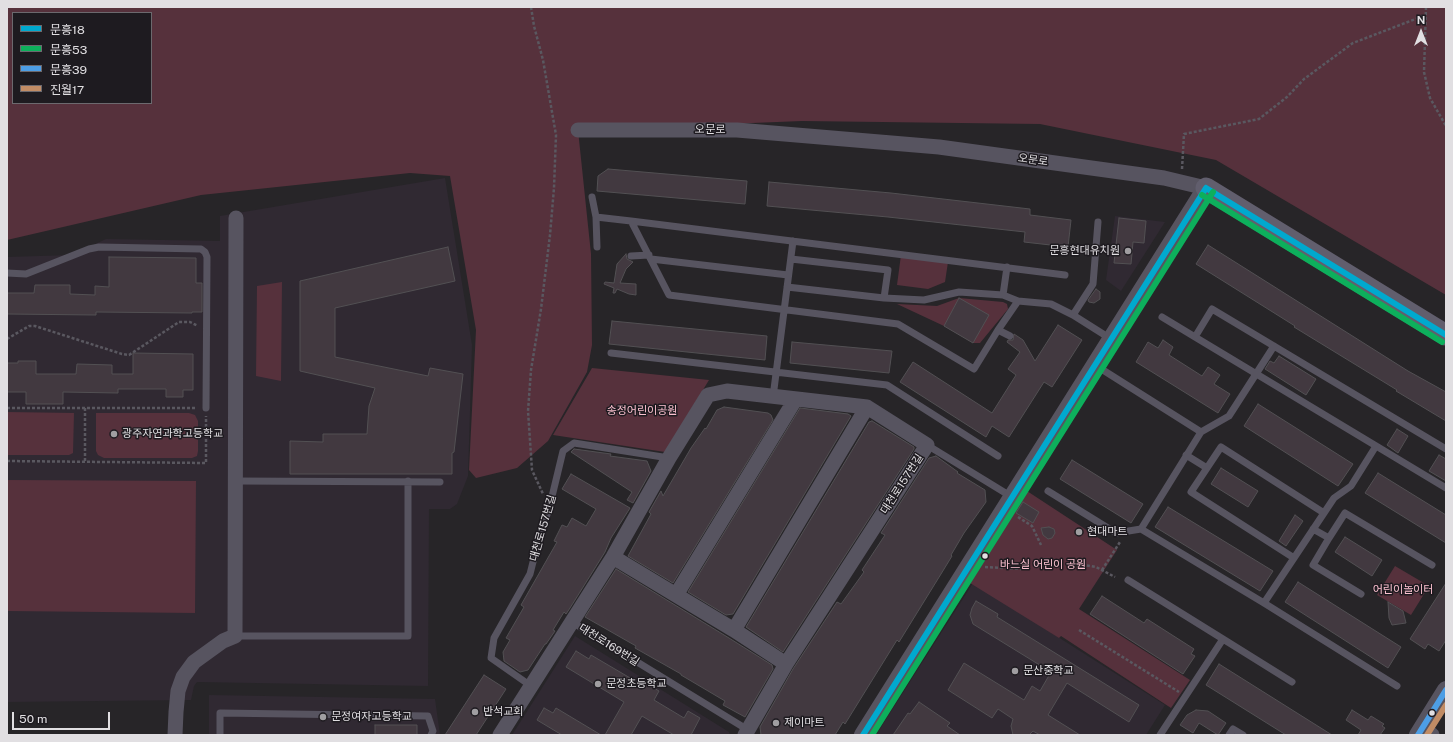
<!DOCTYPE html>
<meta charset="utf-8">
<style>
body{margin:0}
#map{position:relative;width:1453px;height:742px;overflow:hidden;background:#272528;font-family:"Public Sans","Noto Sans KR",sans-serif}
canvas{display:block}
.frame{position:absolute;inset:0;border:8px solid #e1dfe2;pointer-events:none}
.legend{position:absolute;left:12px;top:12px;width:140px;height:92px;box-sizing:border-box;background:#1e1b20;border:1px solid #6c696e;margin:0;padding:5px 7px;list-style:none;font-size:12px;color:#e1dfe2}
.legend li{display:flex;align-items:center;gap:8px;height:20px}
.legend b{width:20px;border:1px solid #6c696e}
.north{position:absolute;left:1401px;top:12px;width:40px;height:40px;-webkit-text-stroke:3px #1e1b20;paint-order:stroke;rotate:0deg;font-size:11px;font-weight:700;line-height:16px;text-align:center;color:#e1dfe2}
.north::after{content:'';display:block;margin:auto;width:14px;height:18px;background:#e1dfe2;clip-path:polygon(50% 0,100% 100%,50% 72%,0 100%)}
.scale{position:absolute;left:12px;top:712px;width:98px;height:18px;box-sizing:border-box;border:2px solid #e1dfe2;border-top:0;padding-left:5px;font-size:12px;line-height:14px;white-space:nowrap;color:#e1dfe2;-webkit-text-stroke:3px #1e1b20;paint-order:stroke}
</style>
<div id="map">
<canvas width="1453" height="742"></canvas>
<div class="frame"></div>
<ul class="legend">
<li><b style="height:5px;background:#00a9ce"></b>문흥18</li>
<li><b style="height:5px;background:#0daf5c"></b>문흥53</li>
<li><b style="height:5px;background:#4d9ee5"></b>문흥39</li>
<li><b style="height:5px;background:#c18c65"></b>진월17</li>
</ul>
<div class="north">N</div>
<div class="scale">50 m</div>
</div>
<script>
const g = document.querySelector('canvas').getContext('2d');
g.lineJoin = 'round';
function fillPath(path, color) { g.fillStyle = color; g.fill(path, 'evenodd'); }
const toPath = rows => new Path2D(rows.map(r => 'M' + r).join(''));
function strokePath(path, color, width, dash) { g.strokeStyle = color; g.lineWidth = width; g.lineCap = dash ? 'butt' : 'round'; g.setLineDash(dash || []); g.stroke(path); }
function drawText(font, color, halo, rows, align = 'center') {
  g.font = font + ' "Public Sans","Noto Sans KR",sans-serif'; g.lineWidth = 3; g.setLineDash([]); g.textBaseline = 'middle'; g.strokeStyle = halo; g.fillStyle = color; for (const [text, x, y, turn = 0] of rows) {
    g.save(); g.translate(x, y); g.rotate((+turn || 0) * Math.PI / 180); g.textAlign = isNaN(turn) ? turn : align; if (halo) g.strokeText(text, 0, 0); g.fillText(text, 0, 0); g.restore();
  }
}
fillPath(toPath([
 [445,178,472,345,468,476,457,504,450,509,429,509,428,686,197,682,194,686,191,700,7,702,7,257,72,255,106,239,220,241,220,216],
 [1115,216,1165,222,1121,291,1106,280],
 [973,583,1165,705,1146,735,876,735],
 [575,636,729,732,730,735,512,735],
 [209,695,435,699,440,735,209,735]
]), '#302932');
fillPath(toPath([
 [7,7,1446,7,1446,295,1216,160,1040,124,802,121,578,130,591,254,592,345,587,372,548,441,517,468,476,478,469,470,476,330,450,176,410,173,201,195,7,240],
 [13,13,151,13,151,103,13,103],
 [901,255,948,262,945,282,928,289,897,285],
 [282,282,281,381,256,376,257,286],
 [959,298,1003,302,1007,304,1008,309,980,343,973,343,944,326,897,304,937,306],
 [592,368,709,380,665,452,553,435],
 [7,412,74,413,73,453,69,455,7,455],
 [96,413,189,413,195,415,198,421,198,451,197,456,192,458,104,458,98,455,96,451],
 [7,480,196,481,195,613,7,611],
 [1027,491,1117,550,1079,609,1190,680,1171,708,1061,636,1059,638,970,583],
 [1395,566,1429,586,1411,615,1377,595]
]), '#56313c');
const building = toPath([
 [608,169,747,181,745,204,597,191,598,176,608,169],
 [769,182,891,193,1030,209,1030,215,1071,220,1068,247,1024,242,1025,232,888,217,767,206,769,182],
 [1119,218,1146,221,1144,243,1133,242,1131,264,1114,263,1119,218],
 [1208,245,1408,371,1446,392,1446,421,1396,391,1397,390,1294,327,1295,326,1196,264,1208,245],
 [448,247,455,281,335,308,335,357,428,376,430,368,463,374,454,452,452,453,452,474,290,474,290,441,323,442,323,434,367,434,369,406,375,388,300,371,300,281,448,247],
 [626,254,627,259,633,262,626,269,620,283,636,284,636,295,629,294,617,289,615,293,613,293,614,288,604,284,605,282,614,283,617,264,626,254],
 [109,257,196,258,196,283,202,283,202,312,192,312,192,313,96,312,96,315,7,314,7,293,34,293,35,285,70,285,70,294,95,295,95,286,109,287,109,257],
 [1096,289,1100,292,1100,299,1094,303,1089,302,1088,300,1096,289],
 [959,298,989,315,973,343,944,326,959,298],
 [612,321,767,336,765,360,609,344,612,321],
 [1058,325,1082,340,1052,387,1044,382,1009,437,992,426,986,437,900,382,913,362,992,413,1016,375,1008,369,1020,352,1007,342,1008,340,1013,340,1014,334,1023,340,1035,361,1058,325],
 [1163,340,1173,347,1169,355,1202,376,1208,367,1220,375,1214,384,1230,394,1218,413,1136,362,1148,342,1158,348,1163,340],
 [792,342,892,351,889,373,790,363,792,342],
 [133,353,193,354,193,390,183,390,183,397,166,397,166,389,118,389,118,393,63,392,63,404,26,404,26,392,7,392,7,363,18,363,18,361,36,361,36,374,76,374,77,364,112,365,112,374,133,374,133,353],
 [1279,356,1316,379,1306,395,1265,369,1270,361,1274,363,1279,356],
 [1258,404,1353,464,1338,486,1244,426,1258,404],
 [724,407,768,413,771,415,773,420,673,583,628,556,651,514,649,512,661,491,663,496,691,448,705,428,706,429,717,410,724,407],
 [800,408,848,414,851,416,733,614,726,615,688,592,800,408],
 [872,421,914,447,914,449,783,652,746,627,869,422,872,421],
 [1397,429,1408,436,1398,453,1387,445,1397,429],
 [574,449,611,454,610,456,647,461,651,471,633,503,627,500,632,492,571,452,574,449],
 [1439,455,1446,459,1446,481,1429,471,1439,455],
 [936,456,958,472,957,473,985,490,986,502,964,533,951,555,952,556,941,574,899,642,897,640,845,724,843,722,835,735,761,735,760,727,793,669,837,602,841,604,864,572,862,570,885,535,881,533,929,458,936,456],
 [1072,460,1143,504,1131,523,1060,479,1072,460],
 [1221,468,1258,491,1248,507,1211,484,1221,468],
 [1378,473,1446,515,1446,543,1365,493,1378,473],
 [571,474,630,508,611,538,605,552,570,608,566,614,564,612,553,630,555,631,546,644,545,644,528,670,520,672,504,661,503,652,510,640,506,638,524,607,521,605,557,542,554,541,562,525,567,527,572,518,586,526,596,509,562,489,571,474],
 [1023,502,1039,512,1033,523,1016,513,1023,502],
 [1168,507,1273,571,1260,591,1155,527,1168,507],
 [1295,515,1303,521,1286,546,1279,541,1295,515],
 [1049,527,1054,529,1055,533,1052,538,1048,539,1043,535,1041,528,1049,527],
 [1345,537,1382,560,1372,576,1335,552,1345,537],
 [616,569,729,638,772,665,773,669,745,717,723,705,725,701,681,675,681,674,635,648,636,646,585,617,616,569],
 [1298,582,1401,647,1388,668,1285,602,1298,582],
 [1446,583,1446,640,1439,651,1428,644,1425,649,1410,639,1446,583],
 [1102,596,1144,623,1147,619,1194,649,1191,654,1195,656,1183,674,1090,614,1102,596],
 [976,601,998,614,997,617,1139,705,1129,722,1067,683,1048,715,1080,735,1040,735,1033,731,1029,735,1013,735,1011,726,1013,719,998,709,992,718,948,690,964,663,1024,700,1032,686,1040,691,1051,672,973,624,970,615,972,608,976,601],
 [1388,602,1403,611,1406,623,1392,625,1389,618,1388,602],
 [576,651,589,659,591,655,637,682,639,679,659,691,654,700,684,718,688,711,700,718,691,735,674,735,642,716,631,735,605,735,624,702,566,667,576,651],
 [1219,664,1332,735,1286,735,1206,685,1219,664],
 [484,675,506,689,476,735,445,735,484,675],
 [919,702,950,723,947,726,960,735,893,735,908,713,910,714,919,702],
 [544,708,553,713,556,708,601,735,562,735,537,720,544,708],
 [1196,710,1208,711,1226,723,1218,735,1199,723,1193,733,1180,725,1187,715,1196,710],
 [1352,710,1368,720,1371,716,1384,724,1382,726,1385,728,1380,735,1358,735,1361,730,1346,720,1352,710],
 [375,725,417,725,417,735,375,735,375,725]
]);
fillPath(building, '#423940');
strokePath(building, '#525053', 1);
strokePath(toPath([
 [531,7,534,26,543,60,556,135,554,188,550,235,541,309,531,370,528,411,532,470,543,494],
 [1426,7,1424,72,1430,98,1446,126],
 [1182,169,1184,134,1259,119,1287,97,1304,79,1353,43,1426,15],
 [7,339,29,326,35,326,122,354,129,355,179,322,190,322,198,326],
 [7,408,197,408],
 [85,408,85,462],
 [7,461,206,463,206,416],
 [1018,517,1032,526,1041,545],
 [1077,564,1096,567,1115,577],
 [985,567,1021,569],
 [1102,570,1120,542],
 [1079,630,1179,692]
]), '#5a5860', 2.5, [3, 2]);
strokePath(toPath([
 [592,197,596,217],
 [597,247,596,217,631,221],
 [631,256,649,255],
 [651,259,788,275],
 [791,259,888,270,884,298],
 [7,273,26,274,89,249,99,247,201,249,205,252,207,257,206,408],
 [787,287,884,298,924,300,959,292,1003,295,1018,301,1051,304,1073,315,1111,339],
 [1003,295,1007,267],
 [1018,301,998,330,974,369,898,324,669,295,631,221,1065,275],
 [1073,315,1093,284,1098,222],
 [1162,317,1195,337,1212,309,1446,449],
 [998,330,1010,336],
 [1195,337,1446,488],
 [611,353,887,385,998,456],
 [1095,365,1201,432,1229,416,1274,346],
 [773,397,793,241],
 [927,445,1012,497],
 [1186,455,1207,468,1221,447,1324,513],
 [1207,468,1191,492,1294,558],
 [236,481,440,482],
 [1048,491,1116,533,1141,529,1264,603,1397,686],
 [1141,529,1201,432],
 [1313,529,1329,538,1313,565,1361,594],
 [1329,538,1345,513,1432,565],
 [1128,580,1223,639,1160,735],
 [1264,603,1334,498,1351,486,1376,446],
 [572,622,748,730],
 [235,636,408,636,408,481],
 [1223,639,1292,682],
 [531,686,491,658,494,638,530,574,540,534,549,509,563,451,574,443,669,458],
 [220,735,220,713,428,716,433,731,431,735],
 [1229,735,1233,729,1243,735]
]), '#575460', 7);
strokePath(toPath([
 [578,130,737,130,939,147,1164,178,1206,188],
 [613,557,734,630,786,664],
 [676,595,795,400],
 [734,630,867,407],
 [1422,728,1432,735],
 [175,735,176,712,178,691,183,677,194,662,223,641,235,636,236,218],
 [500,735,613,557,669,458,708,395,727,391,867,407,927,445,786,664,745,735]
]), '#575460', 15);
strokePath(toPath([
 [863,735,1206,188],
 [1418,735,1446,690]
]), '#575460', 18);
strokePath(toPath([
 [1206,188,1446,335]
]), '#615e6d', 21);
strokePath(toPath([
 [1206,188,1446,335],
 [863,735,1206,188]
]), '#00a9ce', 6);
strokePath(toPath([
 [1202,195,1442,342],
 [872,735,1213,192]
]), '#0daf5c', 6);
strokePath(toPath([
 [1418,735,1446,690]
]), '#4d9ee5', 6);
strokePath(toPath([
 [1427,735,1446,705]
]), '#c18c65', 6);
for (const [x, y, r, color] of [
 [1128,251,4,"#a09ea1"],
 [114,434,4,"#a09ea1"],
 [1079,532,4,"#a09ea1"],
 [985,556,3.5,"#e1dfe2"],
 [1015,671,4,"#a09ea1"],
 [598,684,4,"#a09ea1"],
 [475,712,4,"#a09ea1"],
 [1432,713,3.5,"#e1dfe2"],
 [323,717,4,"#a09ea1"],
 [776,723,4,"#a09ea1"]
]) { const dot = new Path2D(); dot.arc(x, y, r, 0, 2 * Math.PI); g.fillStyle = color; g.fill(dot); strokePath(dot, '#1e1b20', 1.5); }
drawText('11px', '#e1dfe2', '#1e1b20', [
 ["오문로",710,130],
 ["오문로",1033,160,8],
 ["대천로157번길",902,484,-57],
 ["대천로157번길",543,528,-74],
 ["대천로169번길",609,645,32]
]);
drawText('11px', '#e1dfe2', '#1e1b20', [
 ["문흥현대유치원",1120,251,"right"],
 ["광주자연과학고등학교",122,434],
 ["현대마트",1087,532],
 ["문산중학교",1023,671],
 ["문정초등학교",606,684],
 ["반석교회",483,712],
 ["문정여자고등학교",331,717],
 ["제이마트",784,723]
], 'left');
drawText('11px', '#fac0cf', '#1e1b20', [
 ["송정어린이공원",642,411],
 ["바느실 어린이 공원",1043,565],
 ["어린이놀이터",1403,590]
]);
</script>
